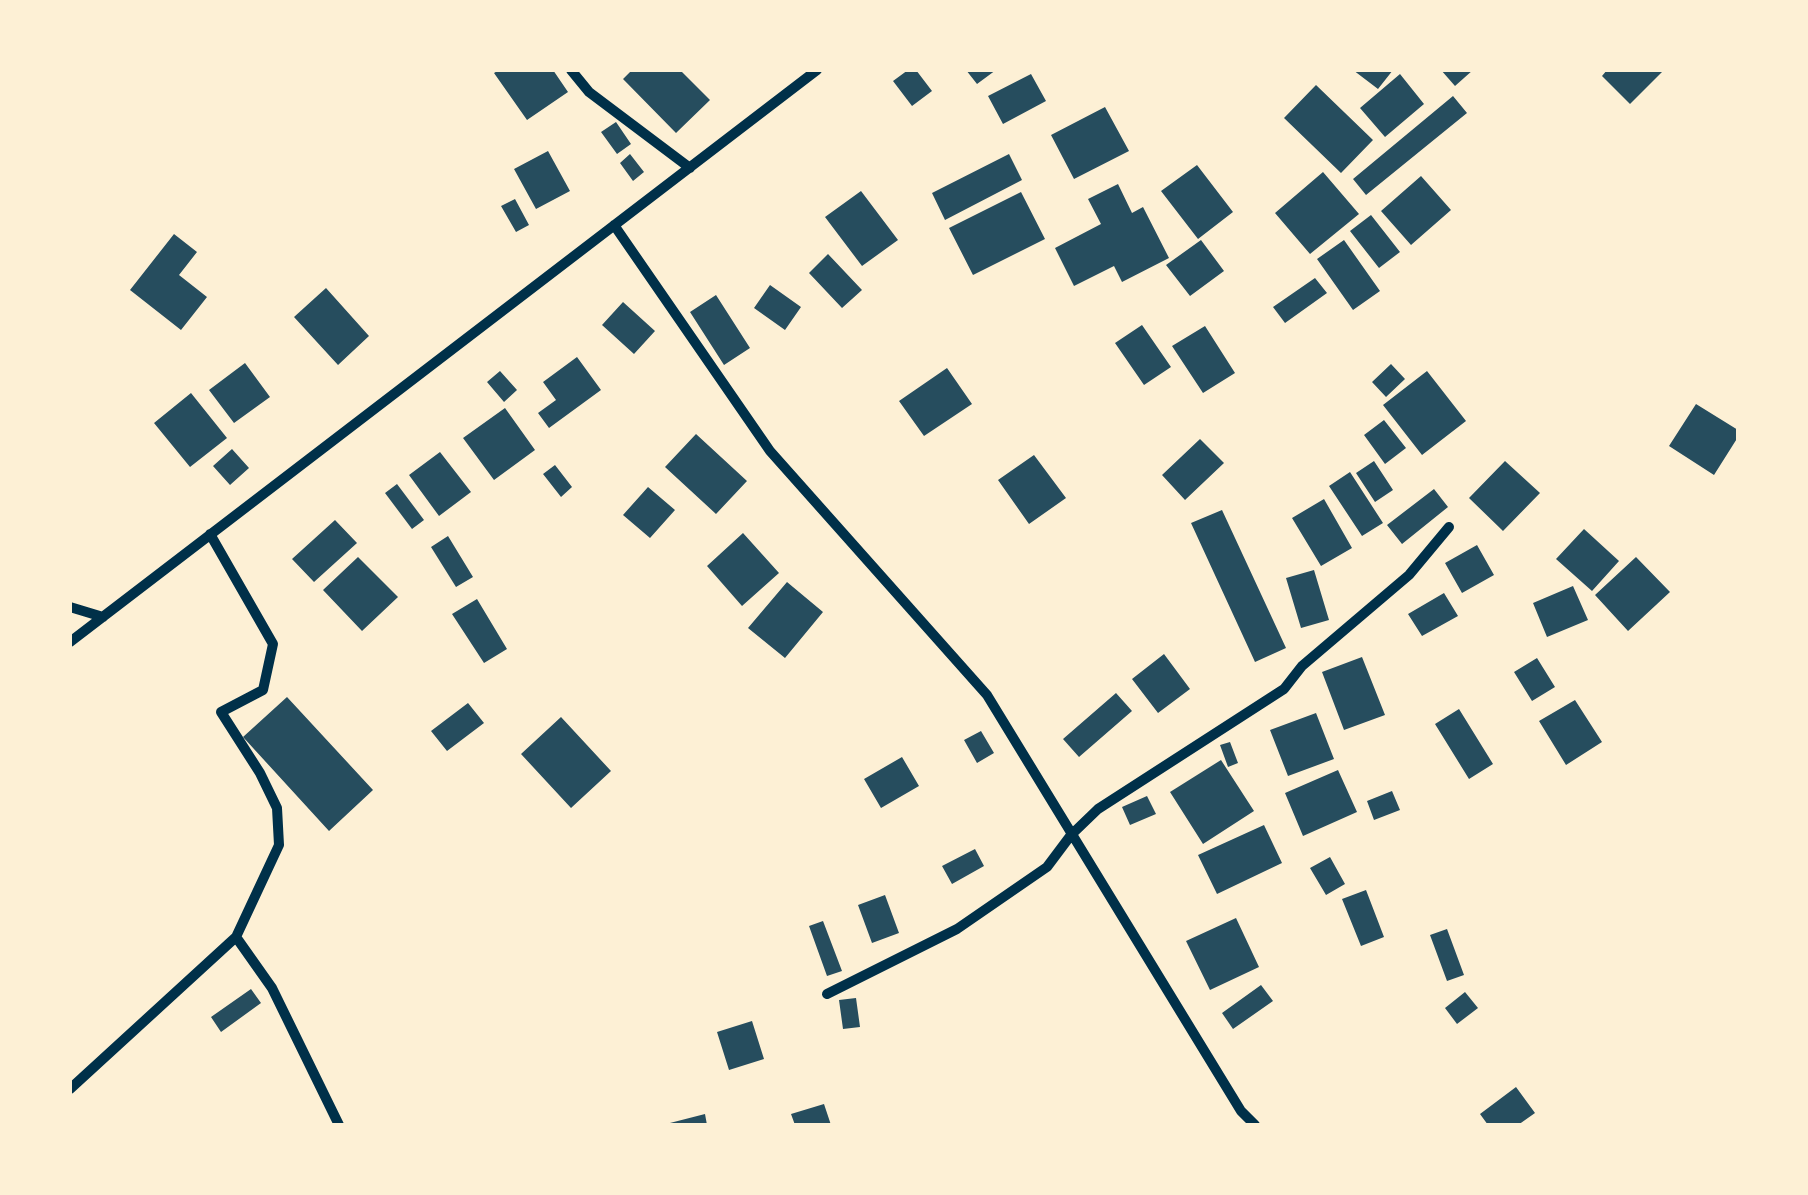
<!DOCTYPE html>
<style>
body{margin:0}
#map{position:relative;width:1808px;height:1195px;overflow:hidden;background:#fdf0d5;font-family:"Alegreya Sans",sans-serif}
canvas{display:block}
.frame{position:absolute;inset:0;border:72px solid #fdf0d5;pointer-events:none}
</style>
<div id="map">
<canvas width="1808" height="1195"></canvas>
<div class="frame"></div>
</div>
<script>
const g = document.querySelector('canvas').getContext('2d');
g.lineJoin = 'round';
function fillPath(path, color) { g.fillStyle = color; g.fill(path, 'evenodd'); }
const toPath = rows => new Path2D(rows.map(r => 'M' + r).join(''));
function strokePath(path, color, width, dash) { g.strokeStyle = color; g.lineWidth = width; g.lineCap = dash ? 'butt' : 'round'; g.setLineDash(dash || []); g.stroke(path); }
fillPath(toPath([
 [499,70,553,70,568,92,527,120,494,73],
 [632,70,680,70,710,100,676,133,623,79],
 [908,70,916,70,932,91,912,106,893,81],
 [966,70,996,70,977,84],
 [1353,70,1393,70,1378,89],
 [1441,70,1473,70,1455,86],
 [1607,70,1664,70,1630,104,1602,76],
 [1031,74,1046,101,1003,124,988,96],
 [1400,74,1424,104,1385,137,1360,108],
 [1316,85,1373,140,1341,173,1284,118],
 [1453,96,1467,113,1366,195,1353,179],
 [1105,107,1129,151,1074,179,1051,135],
 [616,122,631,144,617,154,601,132],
 [548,151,570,191,536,209,514,169],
 [630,154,644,172,633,181,620,163],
 [1009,154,1022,180,945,220,932,193],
 [1197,165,1233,212,1198,239,1161,191],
 [1323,172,1359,214,1310,254,1275,213],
 [1421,176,1451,210,1411,245,1381,211],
 [1118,184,1132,213,1143,207,1169,258,1122,282,1114,266,1074,286,1055,248,1101,224,1088,199],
 [861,191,898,240,862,266,825,217],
 [1021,192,1045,239,973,275,949,228],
 [515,199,529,225,516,232,501,206],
 [1371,215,1400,252,1379,268,1350,231],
 [174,234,197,252,179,275,207,297,181,330,130,290],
 [1201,240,1224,271,1190,296,1166,265],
 [1344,240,1380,291,1353,310,1317,259],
 [828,254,862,290,842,308,809,273],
 [1315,278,1327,293,1285,323,1273,307],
 [770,285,801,307,785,330,754,308],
 [326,288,369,336,338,365,294,317],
 [716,295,750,348,724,365,690,312],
 [623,302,655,331,634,354,602,325],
 [1142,325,1171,367,1144,385,1115,343],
 [1205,326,1235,373,1203,393,1172,346],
 [577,357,601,390,549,428,538,413,556,400,543,382],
 [245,363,270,397,234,423,209,390],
 [1391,364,1405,379,1386,397,1372,382],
 [947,368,972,404,924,436,899,401],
 [500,371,517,390,504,402,487,382],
 [1427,371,1466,421,1422,455,1383,405],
 [191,393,227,438,190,467,154,423],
 [1696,404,1738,430,1738,437,1714,475,1669,446],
 [505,408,535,450,494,480,463,438],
 [1384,420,1406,448,1385,464,1364,435],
 [696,434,747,481,716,514,665,467],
 [1200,439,1224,463,1185,500,1162,475],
 [232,449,249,468,230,485,213,466],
 [440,452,471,492,439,516,409,475],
 [1034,455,1066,498,1029,524,998,480],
 [1374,461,1393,490,1375,502,1356,473],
 [1505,461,1540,493,1503,531,1469,498],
 [555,465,572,487,561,497,543,474],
 [1350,472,1383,523,1362,536,1329,486],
 [397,484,424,520,412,529,385,493],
 [648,487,675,510,650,538,623,515],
 [1434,489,1448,507,1402,544,1387,525],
 [1324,499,1352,548,1321,566,1292,518],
 [1222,510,1286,648,1255,662,1191,523],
 [335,520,357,543,314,582,292,559],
 [1584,529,1619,561,1592,591,1556,559],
 [743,533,779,573,742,606,707,566],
 [448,536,473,577,456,587,431,547],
 [1477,545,1494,575,1462,593,1445,563],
 [358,557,398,597,362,631,323,590],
 [1636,557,1670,592,1628,631,1595,595],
 [1314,570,1329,620,1301,628,1286,578],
 [787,582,823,612,785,658,748,628],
 [1573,586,1588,620,1547,637,1533,603],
 [1444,593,1458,616,1422,636,1408,614],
 [477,599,507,649,484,663,452,614],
 [1164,654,1190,689,1158,713,1132,679],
 [1362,657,1385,715,1344,730,1322,672],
 [1537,658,1555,687,1532,701,1514,672],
 [1116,693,1132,711,1079,757,1063,739],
 [287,697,373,790,329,831,243,737],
 [1575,700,1602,742,1566,765,1539,721],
 [468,703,484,723,447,751,431,731],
 [1459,709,1493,764,1469,779,1435,724],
 [1316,713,1334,759,1288,776,1270,730],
 [561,717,611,771,571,808,521,754],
 [981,731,994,753,977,763,964,740],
 [1230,742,1238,763,1228,767,1220,745],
 [902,757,919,786,881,808,864,779],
 [1221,760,1254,811,1203,844,1170,792],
 [1338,770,1357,812,1303,836,1285,793],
 [1392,791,1400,810,1374,820,1367,801],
 [1147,796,1156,814,1130,825,1122,807],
 [1264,825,1282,863,1217,894,1198,855],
 [975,849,984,866,952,884,942,866],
 [1330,857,1345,884,1326,895,1310,868],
 [1366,890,1384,937,1361,946,1342,899],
 [885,895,899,933,872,943,858,905],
 [1236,918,1259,967,1210,990,1186,941],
 [823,921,842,971,827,976,809,926],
 [1447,929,1464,975,1447,981,1430,935],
 [1261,985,1273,1001,1233,1029,1222,1013],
 [251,989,261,1003,221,1032,211,1017],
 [1465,992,1478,1008,1457,1024,1445,1008],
 [856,998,860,1027,843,1029,839,1000],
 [752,1021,764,1059,729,1070,717,1032],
 [1516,1087,1535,1113,1518,1125,1488,1125,1480,1114],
 [824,1104,831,1125,795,1125,791,1114],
 [705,1114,707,1125,666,1125,666,1124]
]), '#264d5e');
strokePath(toPath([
 [571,70,589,92,690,168],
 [614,225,770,451,987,695,1241,1111,1255,1125],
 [70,607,103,617],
 [70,642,817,70],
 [236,937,272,988,339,1125],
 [827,994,957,929,1047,867,1071,835,1098,809,1284,689,1302,666,1409,575,1449,527],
 [70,1089,236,937,279,845,277,808,260,773,221,712,263,690,273,644,210,534]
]), '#003049', 10);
</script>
